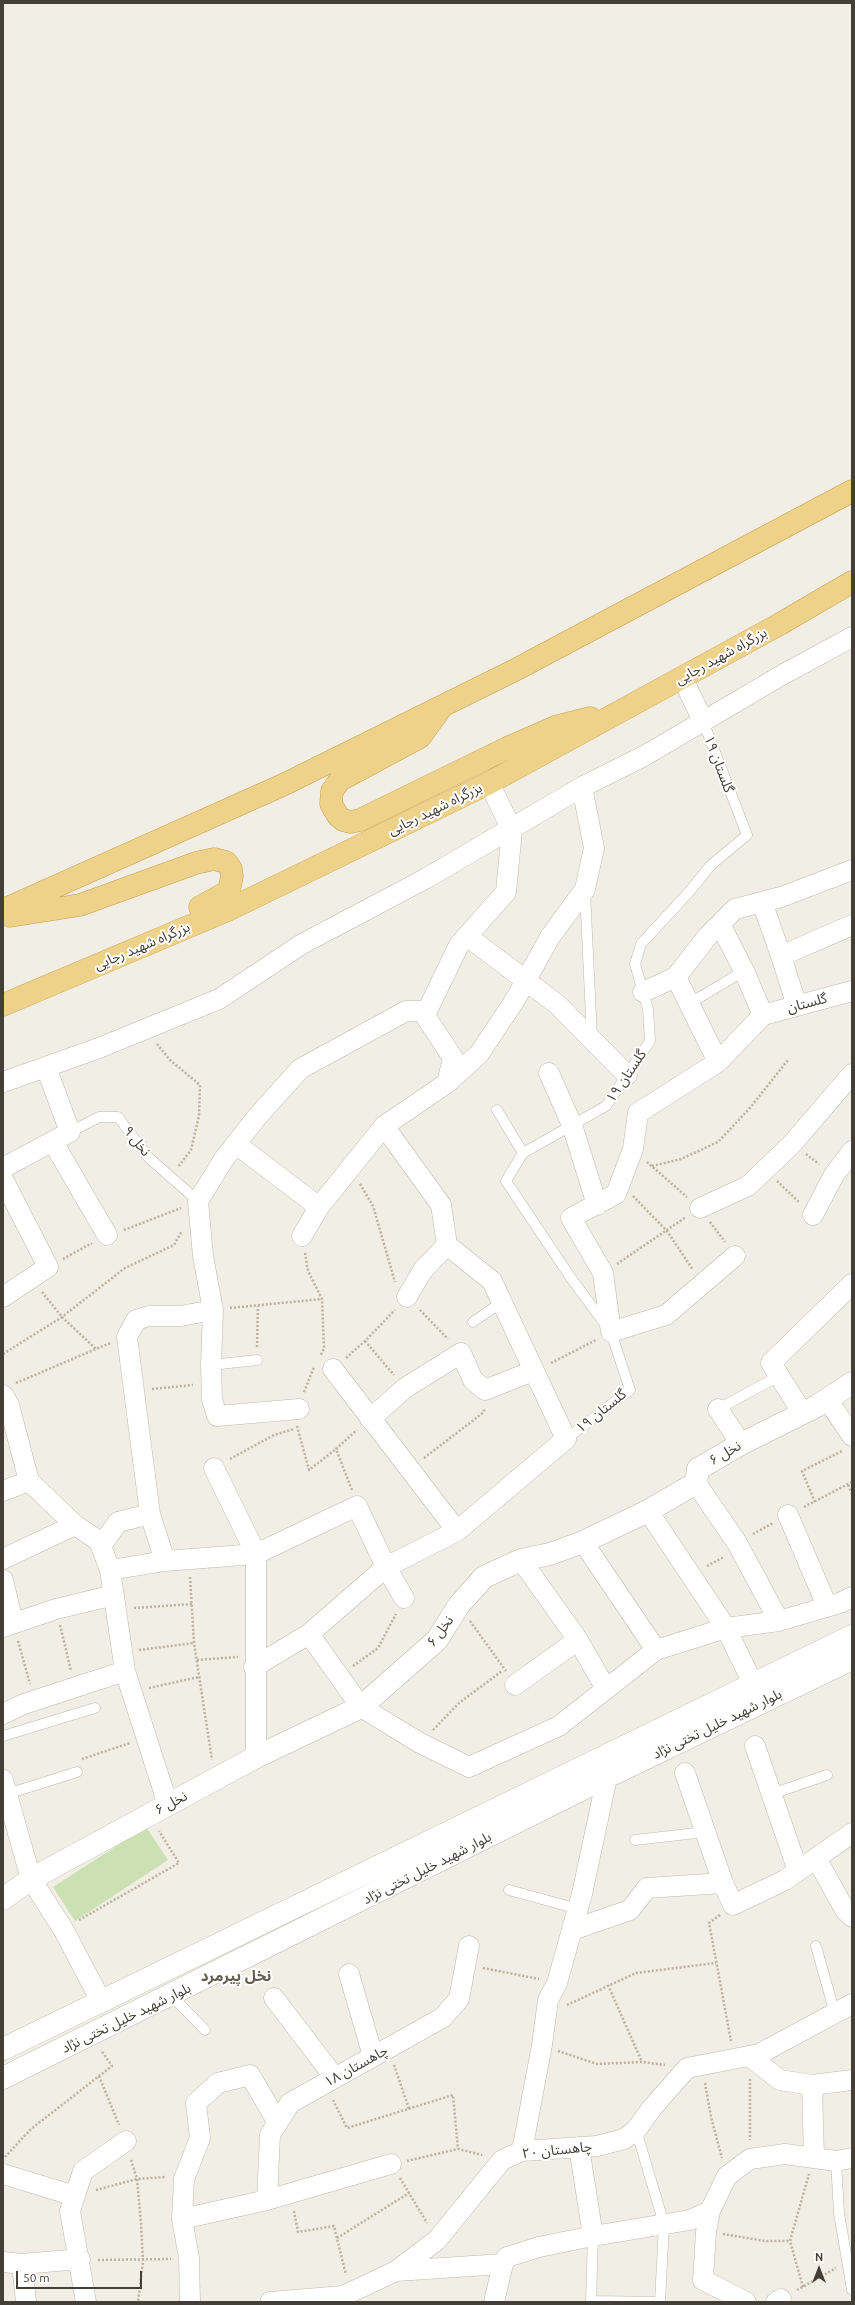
<!DOCTYPE html>
<meta charset="utf-8">
<style>
body{margin:0}
#map{position:relative;width:855px;height:2305px;overflow:hidden;background:#f1eee6;font-family:Ubuntu,sans-serif}
canvas{display:block}
.frame{position:absolute;inset:0;border:4px solid #433e36;pointer-events:none}
.north{position:absolute;left:799px;top:2249px;width:40px;height:40px;-webkit-text-stroke:3px #fff;paint-order:stroke;rotate:0deg;font-size:11px;font-weight:700;line-height:16px;text-align:center;color:#433e36}
.north::after{content:'';display:block;margin:auto;width:14px;height:18px;background:#433e36;clip-path:polygon(50% 0,100% 100%,50% 72%,0 100%)}
.scale{position:absolute;left:16px;top:2271px;width:126px;height:18px;box-sizing:border-box;border:2px solid #433e36;border-top:0;padding-left:5px;font-size:12px;line-height:14px;white-space:nowrap;color:#433e36;-webkit-text-stroke:3px #fff;paint-order:stroke}
</style>
<div id="map">
<canvas width="855" height="2305"></canvas>
<div class="frame"></div>
<div class="north">N</div>
<div class="scale">50 m</div>
</div>
<script>
const g = document.querySelector('canvas').getContext('2d');
g.lineJoin = 'round';
function fillPath(path, color) { g.fillStyle = color; g.fill(path, 'evenodd'); }
const toPath = rows => new Path2D(rows.map(r => 'M' + r).join(''));
function strokePath(path, color, width, dash) { g.strokeStyle = color; g.lineWidth = width; g.lineCap = dash ? 'butt' : 'round'; g.setLineDash(dash || []); g.stroke(path); }
function drawText(font, color, halo, rows, align = 'center') {
  g.font = font + ' Ubuntu,"Noto Sans Arabic",sans-serif'; g.lineWidth = 4; g.setLineDash([]); g.textBaseline = 'middle'; g.strokeStyle = halo; g.fillStyle = color; for (const [text, x, y, turn = 0] of rows) {
    g.save(); g.translate(x, y); g.rotate((+turn || 0) * Math.PI / 180); g.textAlign = isNaN(turn) ? turn : align; if (halo) g.strokeText(text, 0, 0); g.fillText(text, 0, 0); g.restore();
  }
}
fillPath(toPath([
 [146,1827,168,1860,75,1921,53,1887]
]), '#cbe0b3');
const service = toPath([
 [585,892,592,1038],
 [690,1003,744,971],
 [497,1110,523,1153],
 [70,1132,99,1117,118,1117,149,1158,198,1201],
 [473,1322,502,1302],
 [211,1365,257,1360],
 [718,1409,779,1376],
 [566,1439,630,1390,611,1332,571,1278,506,1181,523,1153,606,1106,650,1041,648,1009,635,964,641,944,689,892,711,865,747,835,703,721],
 [3,1736,95,1708],
 [7,1794,77,1772],
 [772,1794,827,1775],
 [635,1840,705,1832],
 [509,1890,578,1909],
 [816,1946,835,2014],
 [171,1995,205,2030],
 [636,2130,664,2224,660,2302],
 [836,2161,839,2213,852,2290],
 [591,2301,660,2302],
 [591,2302,593,2236]
]);
const minor = toPath([
 [682,677,703,721],
 [762,902,781,956],
 [720,924,744,971,763,1015,718,1062,638,1113,633,1149,616,1194,571,1218,603,1273,611,1332,666,1315,735,1256],
 [467,936,558,1005,627,1075],
 [676,977,718,1062],
 [643,992,676,977,707,937,735,909,781,897,852,870],
 [797,1006,781,956,852,925],
 [422,1011,453,1058,447,1083],
 [763,1015,852,991],
 [549,1073,572,1125,597,1205],
 [3,1082,99,1048,219,999,302,944,425,879,582,787,644,756,782,675,852,637],
 [384,1126,441,1205,447,1245,423,1270,407,1297],
 [53,1142,107,1235],
 [236,1144,319,1207],
 [3,1168,70,1132,46,1067],
 [3,1179,48,1267,3,1297],
 [700,1208,748,1186,792,1144,852,1074],
 [813,1215,834,1175,852,1151],
 [302,1236,319,1207,384,1126,447,1083,479,1054,515,1000,550,937,585,889,594,848,582,787],
 [213,1310,211,1365,212,1399,217,1416,299,1409],
 [333,1369,457,1531],
 [3,1395,9,1405,29,1481,75,1525,99,1541,101,1546,110,1570,125,1671,168,1805],
 [827,1399,852,1436],
 [718,1409,741,1444],
 [802,1412,771,1363,852,1284],
 [370,1419,405,1388,461,1353,473,1380,485,1390,533,1371],
 [214,1468,256,1554,256,1757],
 [696,1483,737,1543,779,1621],
 [3,1491,29,1481],
 [648,1511,726,1628,753,1684],
 [150,1514,165,1561],
 [788,1515,827,1606],
 [583,1542,656,1650],
 [101,1546,118,1522,150,1514,127,1337,136,1320,149,1316,181,1316,213,1310,203,1256,198,1201,224,1159,257,1117,300,1069,406,1011,427,1011,459,945,506,892,512,830,489,783],
 [3,1559,75,1525],
 [521,1560,578,1640,606,1689],
 [110,1570,165,1561,256,1554,357,1506,386,1567,404,1598],
 [3,1580,13,1622],
 [3,1627,56,1609,114,1595],
 [309,1634,361,1707,420,1743,469,1767,559,1726,656,1650,726,1628,779,1621,840,1603,852,1597],
 [254,1667,309,1634,386,1567,457,1531,566,1439,492,1281,447,1245],
 [515,1685,578,1640],
 [3,1714,24,1704,125,1671],
 [755,1746,798,1871],
 [685,1773,723,1883],
 [3,1780,31,1879,63,1929,101,2001],
 [816,1858,845,1910,852,1917],
 [572,1930,630,1910,647,1888,723,1883,733,1905,785,1880,852,1833],
 [349,1974,373,2056],
 [274,1998,335,2078],
 [749,2056,780,2080,812,2085,852,2080],
 [812,2085,814,2157],
 [579,2147,593,2236],
 [522,2151,542,2045,548,2000,557,1983,582,1894,607,1777],
 [3,2174,75,2196],
 [267,2200,270,2135,290,2103,442,2018,459,1999,469,1946],
 [710,2211,706,2232,703,2280,746,2302],
 [182,2219,267,2200,391,2164],
 [3,2262,22,2264,80,2259],
 [22,2264,26,2302],
 [396,2271,503,2264],
 [86,2302,70,2211,83,2171,126,2141],
 [190,2302,189,2258,182,2219,184,2179,200,2138,196,2103,218,2083,250,2075,278,2123],
 [270,2302,343,2296,396,2271,437,2240,502,2160,522,2151,597,2146,624,2139,636,2130,652,2108,687,2068,759,2054,852,2004],
 [494,2302,503,2264,507,2257,539,2247,593,2236,690,2220,710,2211,727,2176,750,2159,785,2154,836,2161,852,2158],
 [776,2302,781,2299]
]);
const tertiary = toPath([
 [3,1899,31,1879,256,1757,361,1707,437,1640,459,1605,484,1577,521,1560,550,1554,583,1542,648,1511,696,1483,698,1469,741,1444,817,1406,852,1383],
 [3,2049,852,1636],
 [3,2078,607,1777,852,1659]
]);
const trunk = toPath([
 [441,708,420,737,340,780,332,791,331,804,338,816,343,820,351,822,360,820,507,748,555,727,590,718],
 [3,910,285,784,517,669,852,491],
 [10,916,80,905,196,863,214,859,226,862,231,869,232,876,229,891,200,907],
 [3,1005,228,910,489,783,780,624,852,582]
]);
strokePath(service, '#beb8ad', 11);
strokePath(minor, '#beb8ad', 21);
strokePath(tertiary, '#beb8ad', 23);
strokePath(trunk, '#ca9d47', 23);
strokePath(toPath([
 [157,1044,170,1060,200,1085,199,1116,191,1150,178,1167],
 [806,1154,819,1164],
 [647,1162,687,1197],
 [652,1166,681,1159,718,1142,749,1109,788,1060],
 [777,1181,800,1203],
 [360,1184,373,1206,395,1282],
 [633,1196,667,1231,693,1270],
 [710,1222,725,1242],
 [124,1230,181,1208],
 [305,1253,308,1271,322,1299,324,1349,320,1356],
 [63,1259,92,1243],
 [617,1264,686,1217],
 [42,1292,62,1317,96,1349,110,1343],
 [230,1308,322,1299],
 [420,1310,448,1339],
 [365,1341,394,1375],
 [257,1347,258,1306],
 [3,1354,62,1317,125,1268,174,1245,182,1231],
 [346,1358,365,1341,395,1310],
 [551,1363,596,1340],
 [16,1383,96,1349],
 [152,1389,193,1385],
 [304,1392,314,1367],
 [297,1426,309,1470,336,1449],
 [424,1458,484,1412,484,1408],
 [230,1459,274,1435,294,1429],
 [848,1485,852,1494],
 [352,1490,336,1449,357,1430],
 [815,1502,802,1471,842,1451],
 [804,1507,852,1482],
 [753,1534,773,1523],
 [707,1566,724,1557],
 [190,1577,194,1643,212,1760],
 [134,1608,192,1604],
 [470,1621,506,1671],
 [60,1625,71,1671],
 [18,1641,30,1684],
 [139,1650,194,1643],
 [197,1660,238,1657],
 [353,1666,378,1648,396,1614],
 [149,1688,199,1677],
 [433,1730,459,1703,502,1671],
 [82,1759,130,1743],
 [720,1915,709,1923,731,2041],
 [79,1920,179,1863,159,1831],
 [483,1968,539,1979],
 [608,1985,642,2062],
 [567,2005,636,1973,716,1963],
 [558,2051,597,2064,642,2062,665,2065],
 [394,2065,409,2109],
 [99,2076,119,2125],
 [750,2079,750,2140],
 [705,2083,711,2117,722,2158],
 [333,2100,347,2128,453,2095,458,2149],
 [5,2157,31,2129,112,2066,101,2050],
 [131,2160,137,2179,141,2223,143,2261,138,2302],
 [407,2161,458,2149,482,2155],
 [400,2178,427,2223],
 [96,2190,137,2179,166,2177],
 [294,2211,298,2232,334,2226,346,2275],
 [723,2234,765,2241,790,2241],
 [337,2238,409,2193],
 [98,2260,171,2259],
 [803,2287,790,2241,809,2174],
 [797,2290,836,2268]
]), '#bbb19d', 2.5, [2, 2]);
strokePath(service, '#fff', 10);
strokePath(minor, '#fff', 20);
strokePath(tertiary, '#fff', 22);
strokePath(trunk, '#efd28a', 22);
drawText('14px', '#433e36', '#fff', [
 ["بزرگراه شهید رجایی",721,656,-29],
 ["گلستان ۱۹",719,764,69],
 ["بزرگراه شهید رجایی",435,809,-26],
 ["بزرگراه شهید رجایی",142,946,-23],
 ["گلستان",807,1003,-15],
 ["گلستان ۱۹",626,1076,-56],
 ["نخل ۹",137,1141,51],
 ["گلستان ۱۹",601,1411,-39],
 ["نخل ۶",725,1453,-30],
 ["نخل ۶",440,1631,-53],
 ["بلوار شهید خلیل تختی نژاد",717,1724,-26],
 ["نخل ۶",171,1803,-28],
 ["بلوار شهید خلیل تختی نژاد",427,1868,-27],
 ["بلوار شهید خلیل تختی نژاد",126,2018,-26],
 ["چاهستان ۱۸",356,2066,-29],
 ["چاهستان ۲۰",557,2150,-6]
]);
drawText('bold 15px', '#645c4f', '#fff', [
 ["نخل پیرمرد",236,1976]
]);
</script>
